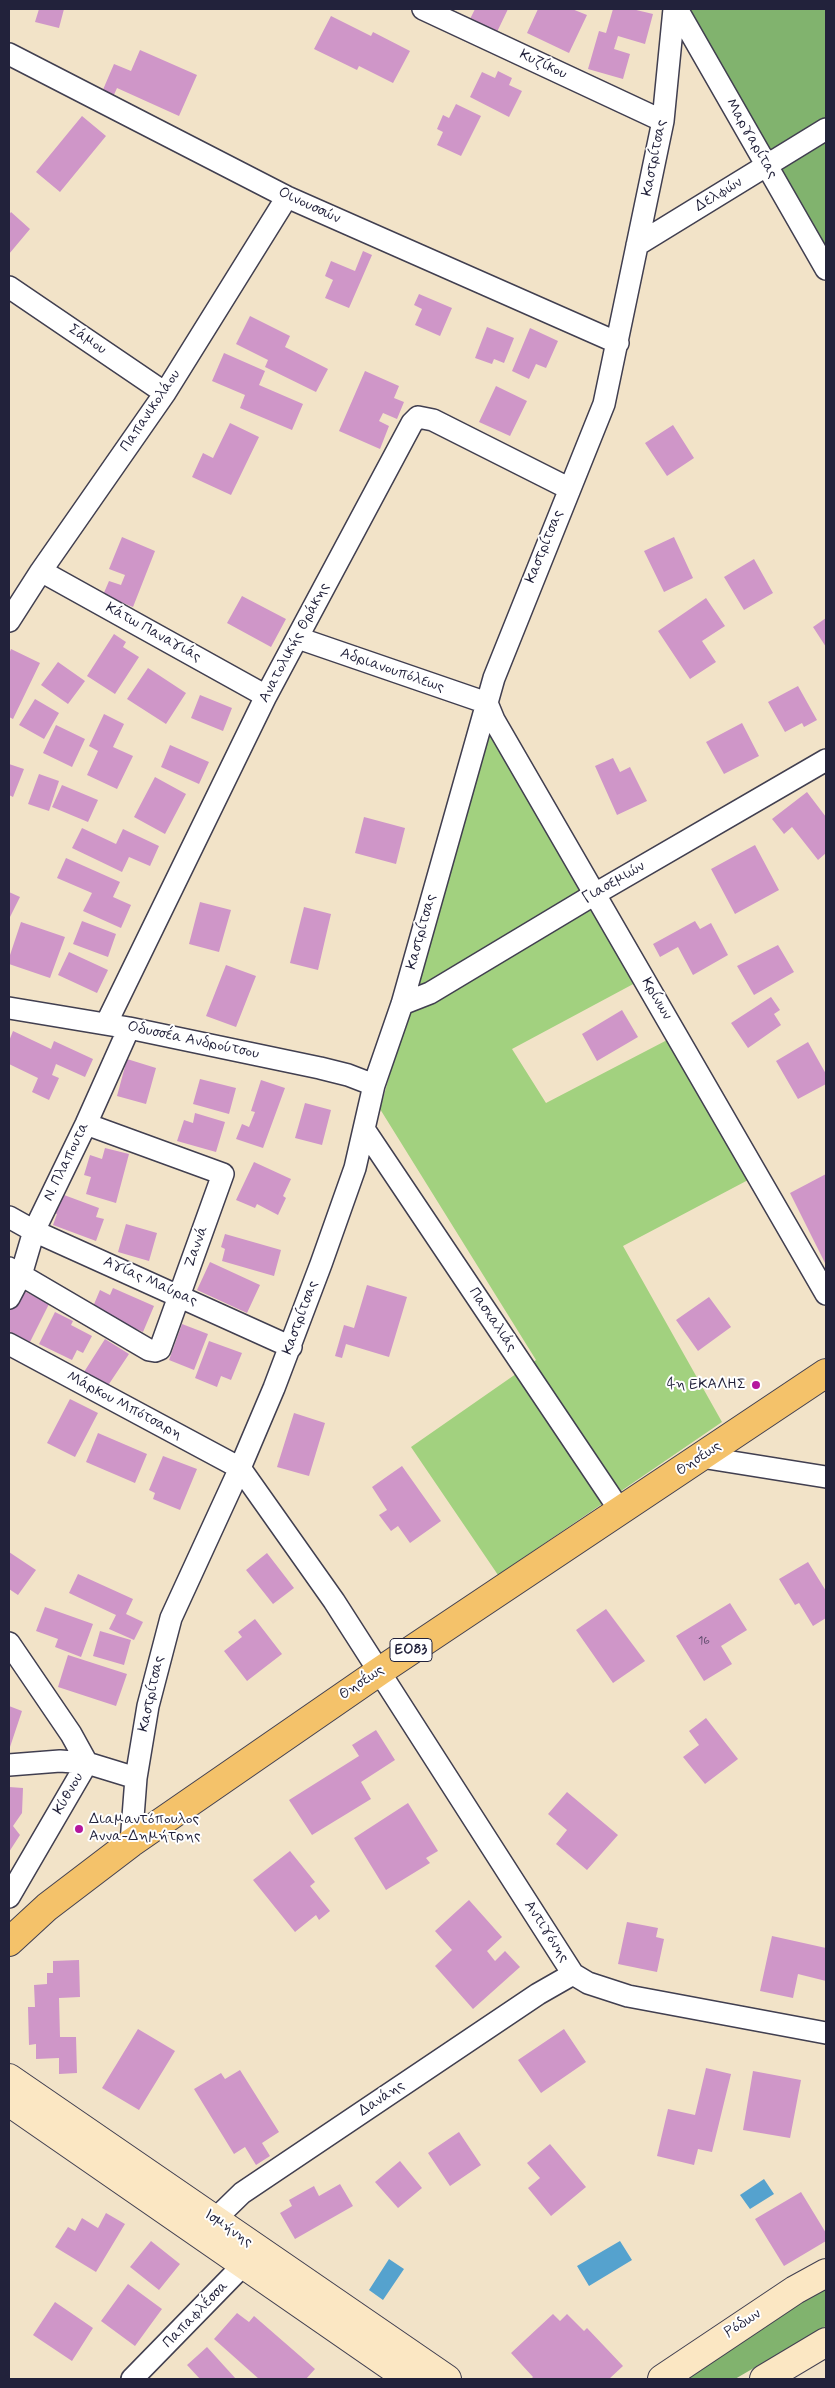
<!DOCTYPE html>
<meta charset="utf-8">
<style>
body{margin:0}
#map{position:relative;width:835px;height:2388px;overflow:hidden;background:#f2e3c8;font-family:Mynerve,sans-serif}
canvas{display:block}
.frame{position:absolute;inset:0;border:10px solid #22223b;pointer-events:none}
</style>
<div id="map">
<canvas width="835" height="2388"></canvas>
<div class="frame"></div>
</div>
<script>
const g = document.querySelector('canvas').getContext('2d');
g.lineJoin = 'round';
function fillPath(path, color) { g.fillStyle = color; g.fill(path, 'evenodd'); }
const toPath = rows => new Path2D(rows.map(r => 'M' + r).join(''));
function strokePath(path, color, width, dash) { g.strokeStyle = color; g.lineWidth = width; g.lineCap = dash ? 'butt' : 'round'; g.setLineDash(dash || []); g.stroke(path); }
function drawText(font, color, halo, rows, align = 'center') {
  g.font = font + ' Mynerve,sans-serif'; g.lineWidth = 4; g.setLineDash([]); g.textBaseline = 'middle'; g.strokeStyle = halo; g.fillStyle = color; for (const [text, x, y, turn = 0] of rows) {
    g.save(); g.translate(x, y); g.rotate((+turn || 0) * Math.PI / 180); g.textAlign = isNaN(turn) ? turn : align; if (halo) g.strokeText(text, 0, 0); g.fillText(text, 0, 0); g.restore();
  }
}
fillPath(toPath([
 [490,724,637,982,512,1049,546,1103,671,1038,750,1179,623,1246,722,1422,498,1575,411,1447,536,1360,380,1109]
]), '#a2d17f');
fillPath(toPath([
 [681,9,826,9,826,274],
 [826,2282,826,2326,735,2379,677,2379]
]), '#81b36e');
fillPath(toPath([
 [764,2179,774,2194,750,2209,740,2195],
 [620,2241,632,2260,589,2286,577,2266],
 [389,2259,404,2269,383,2300,369,2290]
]), '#55a2ce');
fillPath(toPath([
 [39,9,64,9,59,28,35,22],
 [475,9,508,9,497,32,470,19],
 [538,9,572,9,587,15,569,53,527,33],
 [613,9,632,9,653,14,645,44,618,36,614,49,630,54,623,79,588,69,599,31,606,33],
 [331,16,371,36,373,32,410,51,393,83,359,66,357,70,314,49],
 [140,50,197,75,179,116,117,88,113,97,102,92,114,64,131,71],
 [498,71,512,78,509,85,522,91,509,117,470,97,482,72,495,78],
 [456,104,481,116,461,156,437,145,443,132,437,129,443,115,449,118],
 [82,116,106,136,60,192,36,172],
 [11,212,30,229,9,254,9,215],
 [363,251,372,255,349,308,325,298,333,280,325,276,331,261,355,271],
 [419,294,452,308,440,336,415,325,422,309,414,305],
 [250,316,290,336,285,347,328,369,316,392,265,367,268,360,236,344],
 [487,327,514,338,504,363,494,359,492,364,475,358],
 [530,328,558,341,546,368,536,364,529,379,512,371],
 [224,353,265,371,259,385,303,404,292,430,240,408,245,395,212,381],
 [365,371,399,386,394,398,404,402,397,419,383,413,379,421,389,426,380,449,339,431],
 [496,386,527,401,510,436,479,422],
 [230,423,259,437,231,495,192,477,203,453,213,458],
 [673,425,694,458,667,476,645,443],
 [122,537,155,551,133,607,103,595,109,581,121,585,125,575,109,569],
 [674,537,693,578,664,592,644,551],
 [754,559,773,593,744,610,724,577],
 [242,596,286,619,271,647,227,623],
 [706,598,725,626,702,641,716,662,690,679,658,631],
 [826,618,826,647,813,627],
 [114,634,126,642,123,647,139,657,115,694,87,676],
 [11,649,40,663,13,719,9,717,9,654],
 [58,662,85,681,68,704,41,685],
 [148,668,186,693,166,724,127,699],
 [798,686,817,720,804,727,802,723,785,732,768,702],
 [200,695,232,708,223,731,191,718],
 [35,699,59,713,44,739,19,725],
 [104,714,124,724,113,747,133,756,117,789,87,775,98,751,89,746],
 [742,723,759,756,724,774,706,742],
 [56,725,85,739,72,767,43,753],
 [170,745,209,762,199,784,161,767],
 [613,758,620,772,630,767,647,801,617,815,595,766],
 [9,764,24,769,13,797,9,795],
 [39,774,59,781,49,811,28,804],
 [155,777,186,794,165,834,134,817],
 [62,785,98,800,88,822,52,807],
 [807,792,826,817,826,853,818,860,792,827,784,834,772,819],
 [364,817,405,828,396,864,355,853],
 [82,828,116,844,123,829,159,846,150,866,129,857,122,872,72,848],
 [755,845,779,890,735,914,711,869],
 [66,858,120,882,113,897,131,905,121,928,83,911,92,893,57,878],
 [9,892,20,897,9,919],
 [200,902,231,910,219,952,189,944],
 [304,907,331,914,318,970,290,963],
 [82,921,116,934,108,957,73,944],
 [695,921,700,929,711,923,728,955,693,975,678,947,660,957,653,944],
 [21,922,65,937,50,978,9,964,9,958],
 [778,945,794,972,754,995,737,966],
 [69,952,108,970,97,993,58,975],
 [226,965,256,976,236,1027,206,1016],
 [771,997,780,1010,774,1014,781,1025,748,1048,731,1023],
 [622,1010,638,1037,597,1061,582,1034],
 [13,1031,51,1049,54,1041,93,1059,85,1077,56,1064,52,1075,59,1078,49,1100,32,1092,38,1078,9,1064,9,1041],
 [808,1042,826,1074,826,1084,798,1099,776,1061],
 [127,1059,156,1068,146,1104,117,1096],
 [200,1079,236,1088,229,1114,193,1104],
 [261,1080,285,1088,263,1148,236,1139,242,1124,249,1127,255,1112,251,1111],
 [305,1103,331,1110,322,1145,295,1138],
 [195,1113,225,1122,216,1152,177,1141,184,1120,193,1123],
 [105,1148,129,1154,116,1203,86,1194,91,1177,84,1175,90,1155,102,1159],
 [254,1162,291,1179,283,1196,286,1198,278,1215,257,1204,255,1208,236,1200],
 [826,1174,826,1265,790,1193],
 [56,1192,99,1208,96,1217,104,1219,96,1241,53,1225,57,1214,49,1212],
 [126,1224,157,1233,149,1261,118,1252],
 [225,1234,281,1250,274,1276,222,1261,225,1249,221,1247],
 [210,1262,260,1285,247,1313,197,1290],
 [367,1285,407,1297,389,1357,346,1344,342,1358,335,1356,344,1325,354,1328],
 [18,1288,49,1304,30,1342,9,1331,9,1307],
 [113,1288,154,1306,143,1332,92,1309,100,1290,110,1295],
 [709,1297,731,1327,698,1351,676,1320],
 [55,1312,73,1321,71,1325,92,1336,83,1353,77,1350,72,1360,39,1344],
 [182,1324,208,1334,194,1370,169,1360],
 [105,1339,129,1354,107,1387,84,1372],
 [209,1341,242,1353,231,1380,221,1376,217,1387,195,1378],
 [70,1399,98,1413,75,1457,47,1443],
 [294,1413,325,1423,309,1476,277,1467],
 [98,1433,147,1454,135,1483,86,1462],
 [163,1456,197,1469,180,1510,153,1499,155,1493,149,1490],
 [402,1466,441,1521,410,1543,398,1526,391,1531,379,1515,387,1510,372,1487],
 [9,1552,36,1570,18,1595,9,1589],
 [267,1553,294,1588,273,1604,246,1570],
 [808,1562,826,1591,826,1618,813,1626,799,1603,795,1605,779,1579],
 [78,1574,133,1599,126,1614,143,1622,134,1640,109,1629,116,1615,69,1593],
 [730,1603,747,1630,721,1646,732,1664,704,1681,676,1636],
 [45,1607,93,1624,81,1657,55,1647,58,1639,36,1631],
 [606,1609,645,1661,613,1683,576,1630],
 [255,1619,282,1654,247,1681,224,1651,242,1637,238,1632],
 [100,1631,131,1640,124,1665,93,1656],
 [68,1655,127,1674,116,1706,58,1687],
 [9,1706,22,1711,9,1750],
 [706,1718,738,1759,705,1784,683,1757,699,1745,689,1731],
 [376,1730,395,1760,361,1782,371,1799,312,1835,289,1800,359,1756,352,1745],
 [9,1787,23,1788,22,1813,13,1826,20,1835,9,1852],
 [567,1792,618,1835,587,1870,556,1844,567,1830,548,1814],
 [408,1803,438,1851,426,1858,430,1863,386,1890,354,1838],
 [290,1851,315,1882,310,1886,330,1911,319,1920,316,1915,295,1932,253,1880],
 [469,1900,502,1937,487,1951,495,1961,505,1951,520,1967,473,2009,435,1966,452,1950,435,1931],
 [627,1922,658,1928,656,1937,664,1939,657,1972,618,1964],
 [772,1936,826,1948,826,1981,798,1974,793,1998,760,1991],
 [79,1960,80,1997,59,1998,60,2037,76,2037,77,2073,59,2074,59,2058,36,2059,36,2044,29,2045,28,2007,35,2007,34,1985,47,1984,47,1973,53,1973,53,1961],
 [138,2029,175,2051,139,2110,102,2088],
 [564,2029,586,2062,541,2093,518,2060],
 [706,2068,731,2074,712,2152,698,2149,694,2165,657,2156,668,2109,695,2115],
 [240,2070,279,2132,262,2143,270,2156,256,2165,245,2147,234,2154,194,2089,221,2073,225,2079],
 [753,2071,801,2080,790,2138,743,2130],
 [459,2132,481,2165,450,2186,428,2153],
 [550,2144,586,2187,551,2216,528,2188,540,2178,527,2163],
 [400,2161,422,2188,398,2208,375,2182],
 [340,2184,353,2206,295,2239,280,2213,292,2206,289,2200,314,2186,319,2196],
 [801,2192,826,2233,826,2241,784,2266,755,2219],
 [106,2213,125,2224,96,2272,55,2247,68,2227,75,2231,82,2218,98,2228],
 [151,2241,180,2264,159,2290,130,2267],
 [128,2284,162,2309,135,2346,101,2321],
 [55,2302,93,2328,72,2361,33,2335],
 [237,2313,249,2322,254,2316,315,2369,306,2379,259,2379,214,2339],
 [553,2314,560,2321,567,2314,584,2331,587,2328,623,2366,609,2379,531,2379,533,2377,511,2353],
 [207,2347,236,2379,200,2379,187,2365]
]), '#cf96c8');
const street = toPath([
 [423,9,663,121],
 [677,9,826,269],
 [9,54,287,197,618,343],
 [637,245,826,129],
 [9,287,165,393],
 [41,571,266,696],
 [9,621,41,571,165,393,287,197],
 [298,638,487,703],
 [487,703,494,720,826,1294],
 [402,1004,430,993,595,894,826,760],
 [9,1008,129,1028,320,1068,348,1075,374,1085],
 [106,1024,266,696,412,423,418,417,433,420,568,488],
 [364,1129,621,1512],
 [9,1217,34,1231,291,1347],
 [9,1268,149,1350,155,1351,160,1349,223,1174,86,1124],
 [9,1298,21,1275,34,1231,86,1124,129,1028],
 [9,1344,240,1468,334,1601,573,1974,588,1983,628,1996,826,2033],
 [701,1457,826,1477],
 [9,1643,71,1734,87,1763,9,1897],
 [9,1765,60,1761,87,1763,136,1778],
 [131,1843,136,1778,148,1706,171,1618,240,1468,274,1388,321,1264,355,1168,374,1085,402,1004,494,678,604,404,663,121,674,9],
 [204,2230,242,2193,538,1994,573,1974],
 [132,2379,254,2254]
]);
const secondary = toPath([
 [9,2078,447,2379],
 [9,2102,409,2379],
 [662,2379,795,2290,826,2273],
 [764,2379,826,2342]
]);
const primary = toPath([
 [9,1942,47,1907,131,1843,380,1671,826,1373]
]);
strokePath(street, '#413f50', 24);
strokePath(secondary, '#413f50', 30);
strokePath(primary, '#413f50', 30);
strokePath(street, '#fff', 21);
strokePath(secondary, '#fbe7c3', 28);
strokePath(primary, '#f4c26a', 28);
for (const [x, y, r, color] of [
 [756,1385,5,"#b5179e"],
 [79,1829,5,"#b5179e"]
]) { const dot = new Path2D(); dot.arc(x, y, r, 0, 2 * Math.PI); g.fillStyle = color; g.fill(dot); strokePath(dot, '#fff', 2); }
drawText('12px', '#4d3f5e', null, [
 ["16",704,1641]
]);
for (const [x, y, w] of [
 [411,1650,42]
]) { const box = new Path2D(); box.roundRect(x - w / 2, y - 11.5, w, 23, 4); g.fillStyle = '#fff'; g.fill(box); strokePath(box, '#22223b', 1); }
drawText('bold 14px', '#22223b', null, [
 ["ΕΟ83",411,1650]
]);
drawText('15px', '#22223b', '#fff', [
 ["Κυζίκου",543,65,25],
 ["Μαργαρίτας",751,139,60],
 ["Καστρίτσας",655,158,-79],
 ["Δελφών",719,195,-31],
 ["Οινουσσών",309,206,25],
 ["Σάμου",87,340,34],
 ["Παπανικολάου",151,411,-56],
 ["Καστρίτσας",545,547,-68],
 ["Κάτω Παναγιάς",153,633,29],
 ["Ανατολικής Θράκης",295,643,-62],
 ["Αδριανουπόλεως",392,671,19],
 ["Γιασεμιών",614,883,-30],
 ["Καστρίτσας",422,932,-75],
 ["Κρίνων",656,999,60],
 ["Οδυσσέα Ανδρούτσου",193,1041,12],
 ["Ν. Πλαπουτα",67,1162,-64],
 ["Ζαννά",197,1247,-70],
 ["Αγίας Μαύρας",150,1282,24],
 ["Καστρίτσας",301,1318,-70],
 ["Πασχαλιάς",492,1320,56],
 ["Μάρκου Μπότσαρη",124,1406,28],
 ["Θησέως",699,1459,-34],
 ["Θησέως",362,1683,-34],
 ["Καστρίτσας",152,1694,-78],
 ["Κύθνου",69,1794,-60],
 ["Αντιγόνης",546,1932,57],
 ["Δανάης",382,2099,-34],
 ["Ισμήνης",228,2229,34],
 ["Παπαφλέσσα",196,2315,-46],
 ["Ρόδων",743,2324,-33]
]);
drawText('15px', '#22223b', '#fff', [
 ["4η ΕΚΑΛΗΣ",746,1385],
 ["Διαμαντόπουλος",89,1820,"left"],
 ["Αννα-Δημήτρης",89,1837,"left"]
], 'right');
</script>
